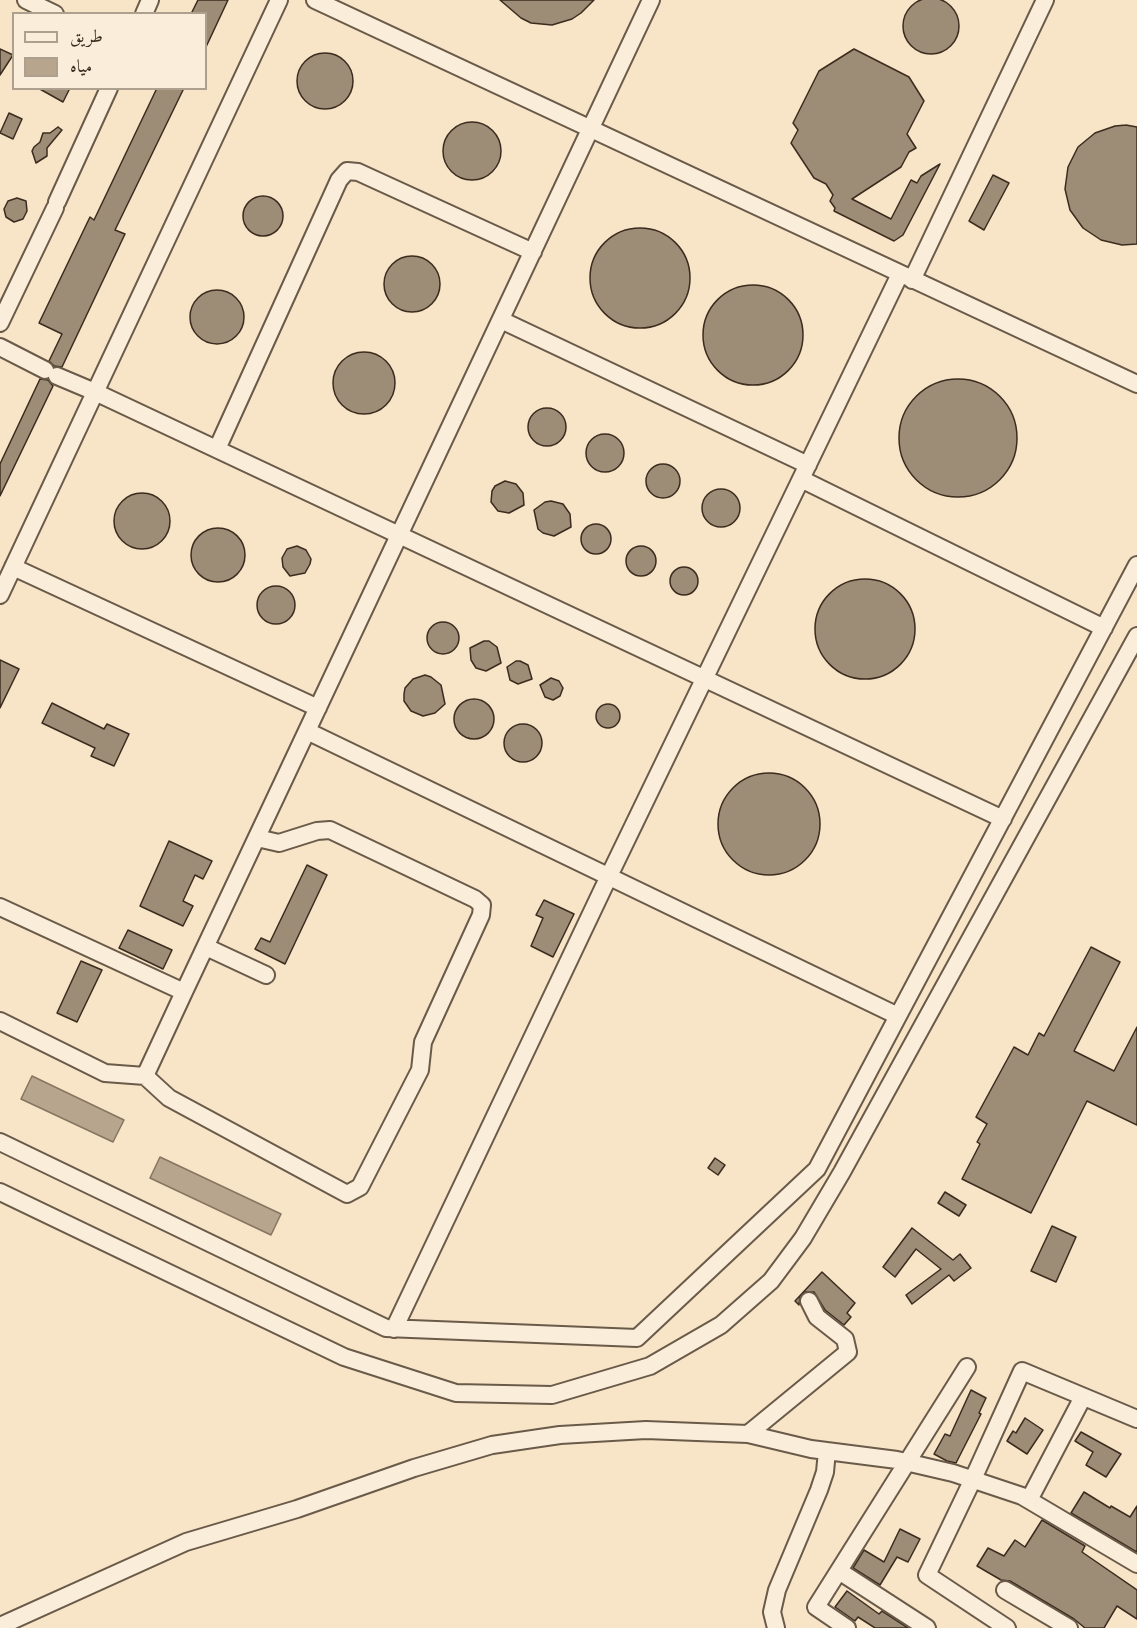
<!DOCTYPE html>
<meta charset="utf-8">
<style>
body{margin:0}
#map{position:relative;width:1137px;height:1628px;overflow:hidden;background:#f8e4c6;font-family:Alegreya,Amiri,serif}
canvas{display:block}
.legend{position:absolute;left:12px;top:12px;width:195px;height:78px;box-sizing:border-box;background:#faedda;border:2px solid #aea08f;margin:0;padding:8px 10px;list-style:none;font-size:18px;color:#3b2c1f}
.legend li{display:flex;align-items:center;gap:12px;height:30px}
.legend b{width:30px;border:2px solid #aea08f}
</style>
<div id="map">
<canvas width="1137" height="1628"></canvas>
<ul class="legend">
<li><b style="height:8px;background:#faedda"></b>طريق</li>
<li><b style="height:16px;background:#b8a58d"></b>مياه</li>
</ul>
</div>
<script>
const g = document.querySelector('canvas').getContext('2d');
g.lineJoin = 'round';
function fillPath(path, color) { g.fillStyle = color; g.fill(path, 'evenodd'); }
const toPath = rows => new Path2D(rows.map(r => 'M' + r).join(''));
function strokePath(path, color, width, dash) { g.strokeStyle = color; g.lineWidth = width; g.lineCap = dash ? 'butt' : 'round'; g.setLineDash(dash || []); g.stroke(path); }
const water = toPath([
 [32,1076,124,1120,113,1142,21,1099,32,1076],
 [160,1157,281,1214,271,1235,150,1178,160,1157]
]);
fillPath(water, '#b8a58d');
strokePath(water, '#867561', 1.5);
const building = toPath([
 '903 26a28 28 0 1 1 56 0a28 28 0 1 1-56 0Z',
 [198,0,228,0,206,47,206,14,191,14,198,0],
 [500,0,594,0,581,13,572,19,552,25,531,23,521,18,500,0],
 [0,49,13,55,0,75,0,49],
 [854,49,909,77,924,101,907,134,916,148,909,152,901,167,852,199,891,219,911,180,917,183,921,176,940,164,903,235,894,241,834,211,835,208,830,201,833,195,826,184,814,178,791,143,798,130,793,123,819,71,854,49],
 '297 81a28 28 0 1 1 56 0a28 28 0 1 1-56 0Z',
 [38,88,70,88,63,102,38,88],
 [157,88,184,88,115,230,125,234,62,367,54,366,49,361,62,334,39,323,90,217,94,220,157,88],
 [9,113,22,119,13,139,0,133,9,113],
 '443 151a29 29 0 1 1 58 0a29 29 0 1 1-58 0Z',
 [1126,125,1137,127,1137,244,1122,245,1101,240,1083,228,1070,210,1065,189,1068,167,1078,147,1095,133,1115,126,1126,125],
 [58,127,62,130,47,148,47,156,36,163,32,151,34,147,40,142,43,133,50,133,58,127],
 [993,175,1009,183,984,230,969,221,993,175],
 '243 216a20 20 0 1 1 40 0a20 20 0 1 1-40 0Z',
 [17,198,26,201,27,211,23,219,14,222,6,217,4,209,8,201,17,198],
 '590 278a50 50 0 1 1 100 0a50 50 0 1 1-100 0Z',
 '384 284a28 28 0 1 1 56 0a28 28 0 1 1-56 0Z',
 '703 335a50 50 0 1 1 100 0a50 50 0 1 1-100 0Z',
 '190 317a27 27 0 1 1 54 0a27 27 0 1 1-54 0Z',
 '333 383a31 31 0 1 1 62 0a31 31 0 1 1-62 0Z',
 '899 438a59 59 0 1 1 118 0a59 59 0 1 1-118 0Z',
 [40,379,48,380,53,386,0,496,0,464,40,379],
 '528 427a19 19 0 1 1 38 0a19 19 0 1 1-38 0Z',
 '586 453a19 19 0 1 1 38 0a19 19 0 1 1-38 0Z',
 '646 481a17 17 0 1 1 34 0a17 17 0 1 1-34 0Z',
 [505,481,516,484,523,493,524,505,509,513,498,511,491,502,492,491,495,486,505,481],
 '702 508a19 19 0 1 1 38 0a19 19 0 1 1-38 0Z',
 '114 521a28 28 0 1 1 56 0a28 28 0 1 1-56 0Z',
 [551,501,563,504,570,514,571,527,554,536,543,533,538,529,534,510,545,502,551,501],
 '581 539a15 15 0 1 1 30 0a15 15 0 1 1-30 0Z',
 '191 555a27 27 0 1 1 54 0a27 27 0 1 1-54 0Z',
 '626 561a15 15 0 1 1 30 0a15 15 0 1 1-30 0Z',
 [297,546,306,550,311,559,310,564,305,573,290,576,283,567,282,558,287,549,297,546],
 '670 581a14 14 0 1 1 28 0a14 14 0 1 1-28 0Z',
 '815 629a50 50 0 1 1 100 0a50 50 0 1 1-100 0Z',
 '257 605a19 19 0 1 1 38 0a19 19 0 1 1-38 0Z',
 '427 638a16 16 0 1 1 32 0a16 16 0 1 1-32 0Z',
 [484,641,489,641,497,647,501,663,486,671,476,668,471,660,470,648,484,641],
 [0,660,19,669,0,708,0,660],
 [516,661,520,661,528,665,532,679,518,684,510,680,507,667,516,661],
 [425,675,431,677,441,685,445,704,435,713,423,716,411,711,404,701,404,694,405,688,413,679,425,675],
 [551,678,559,681,563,688,560,696,553,700,545,697,540,685,551,678],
 '454 719a20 20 0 1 1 40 0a20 20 0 1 1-40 0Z',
 [52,703,104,729,107,724,129,734,114,766,91,756,95,748,42,723,52,703],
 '596 716a12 12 0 1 1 24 0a12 12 0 1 1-24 0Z',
 '504 743a19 19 0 1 1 38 0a19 19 0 1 1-38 0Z',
 '718 824a51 51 0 1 1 102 0a51 51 0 1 1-102 0Z',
 [169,841,212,861,203,879,195,875,183,901,193,906,183,926,140,906,169,841],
 [307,865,327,875,285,964,255,949,261,938,270,942,307,865],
 [544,900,574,914,553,957,531,946,543,918,536,915,544,900],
 [128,930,172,950,163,969,119,948,128,930],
 [1091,947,1120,962,1074,1051,1114,1071,1137,1027,1137,1125,1087,1101,1031,1213,962,1179,980,1144,977,1142,987,1124,976,1117,1014,1047,1028,1055,1039,1033,1044,1036,1091,947],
 [81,961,102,970,77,1022,57,1013,81,961],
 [715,1158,725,1165,718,1175,708,1168,715,1158],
 [945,1192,966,1205,959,1216,938,1203,945,1192],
 [1052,1226,1076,1237,1056,1282,1031,1271,1052,1226],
 [912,1228,953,1260,960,1254,971,1268,954,1281,949,1275,912,1304,906,1295,941,1269,916,1249,895,1277,883,1267,912,1228],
 [822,1272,855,1303,847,1313,851,1317,844,1325,825,1310,814,1292,804,1292,800,1296,799,1305,795,1301,822,1272],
 [971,1390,986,1398,979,1413,981,1414,956,1463,947,1461,934,1454,945,1434,950,1436,971,1390],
 [1025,1418,1043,1430,1027,1454,1007,1441,1013,1431,1016,1433,1025,1418],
 [1081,1432,1121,1454,1106,1477,1086,1465,1093,1452,1075,1441,1081,1432],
 [1084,1492,1110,1508,1111,1506,1130,1517,1137,1506,1137,1552,1071,1513,1084,1492],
 [1042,1520,1085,1546,1082,1552,1137,1590,1137,1619,1117,1606,1104,1628,1085,1628,1074,1619,1010,1581,1001,1580,977,1566,988,1548,1004,1556,1015,1540,1025,1547,1042,1520],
 [900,1529,920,1539,908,1562,897,1557,880,1585,853,1568,864,1550,884,1562,900,1529],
 [847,1591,879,1614,882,1611,908,1628,875,1628,858,1617,855,1621,835,1607,847,1591]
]);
fillPath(building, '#9d8c76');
strokePath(building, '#3b2c1f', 1.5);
const minor = toPath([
 [26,0,55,14],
 [315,0,1137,384],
 [144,14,150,0],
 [57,202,109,88],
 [912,280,1045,0],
 [501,320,808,465],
 [0,323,55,208],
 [0,347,45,370],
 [57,376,95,392,1003,819],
 [217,449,339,180,347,171,358,172,533,252],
 [801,479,1104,628],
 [13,567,318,708],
 [0,595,279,0],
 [307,731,898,1016],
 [257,838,279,843,317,831,330,830,475,899,482,905,481,915,423,1042,420,1070,360,1187,347,1194,169,1098,145,1076,184,992,651,0],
 [0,907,184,992],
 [206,947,266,975],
 [0,1021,105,1073,145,1076],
 [0,1142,386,1328,637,1338,817,1169,1137,565],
 [0,1192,344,1357,456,1393,552,1395,650,1366,721,1325,771,1281,803,1238,842,1172,1137,636],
 [394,1329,609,876,900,274],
 [748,1434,848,1352,845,1339,817,1317,809,1301],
 [1029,1500,1083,1397],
 [839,1571,927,1628],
 [1005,1590,1069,1628],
 [0,1626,186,1542,297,1509,414,1468,492,1445,560,1435,646,1430,748,1434,811,1449,897,1460,953,1473,1022,1496,1137,1564],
 [776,1628,772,1612,777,1590,819,1490,825,1472,827,1451],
 [847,1628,816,1607,967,1367],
 [1007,1628,927,1575,973,1479,1022,1371,1137,1419]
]);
strokePath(minor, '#6a5a49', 20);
strokePath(minor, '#faedda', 16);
</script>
